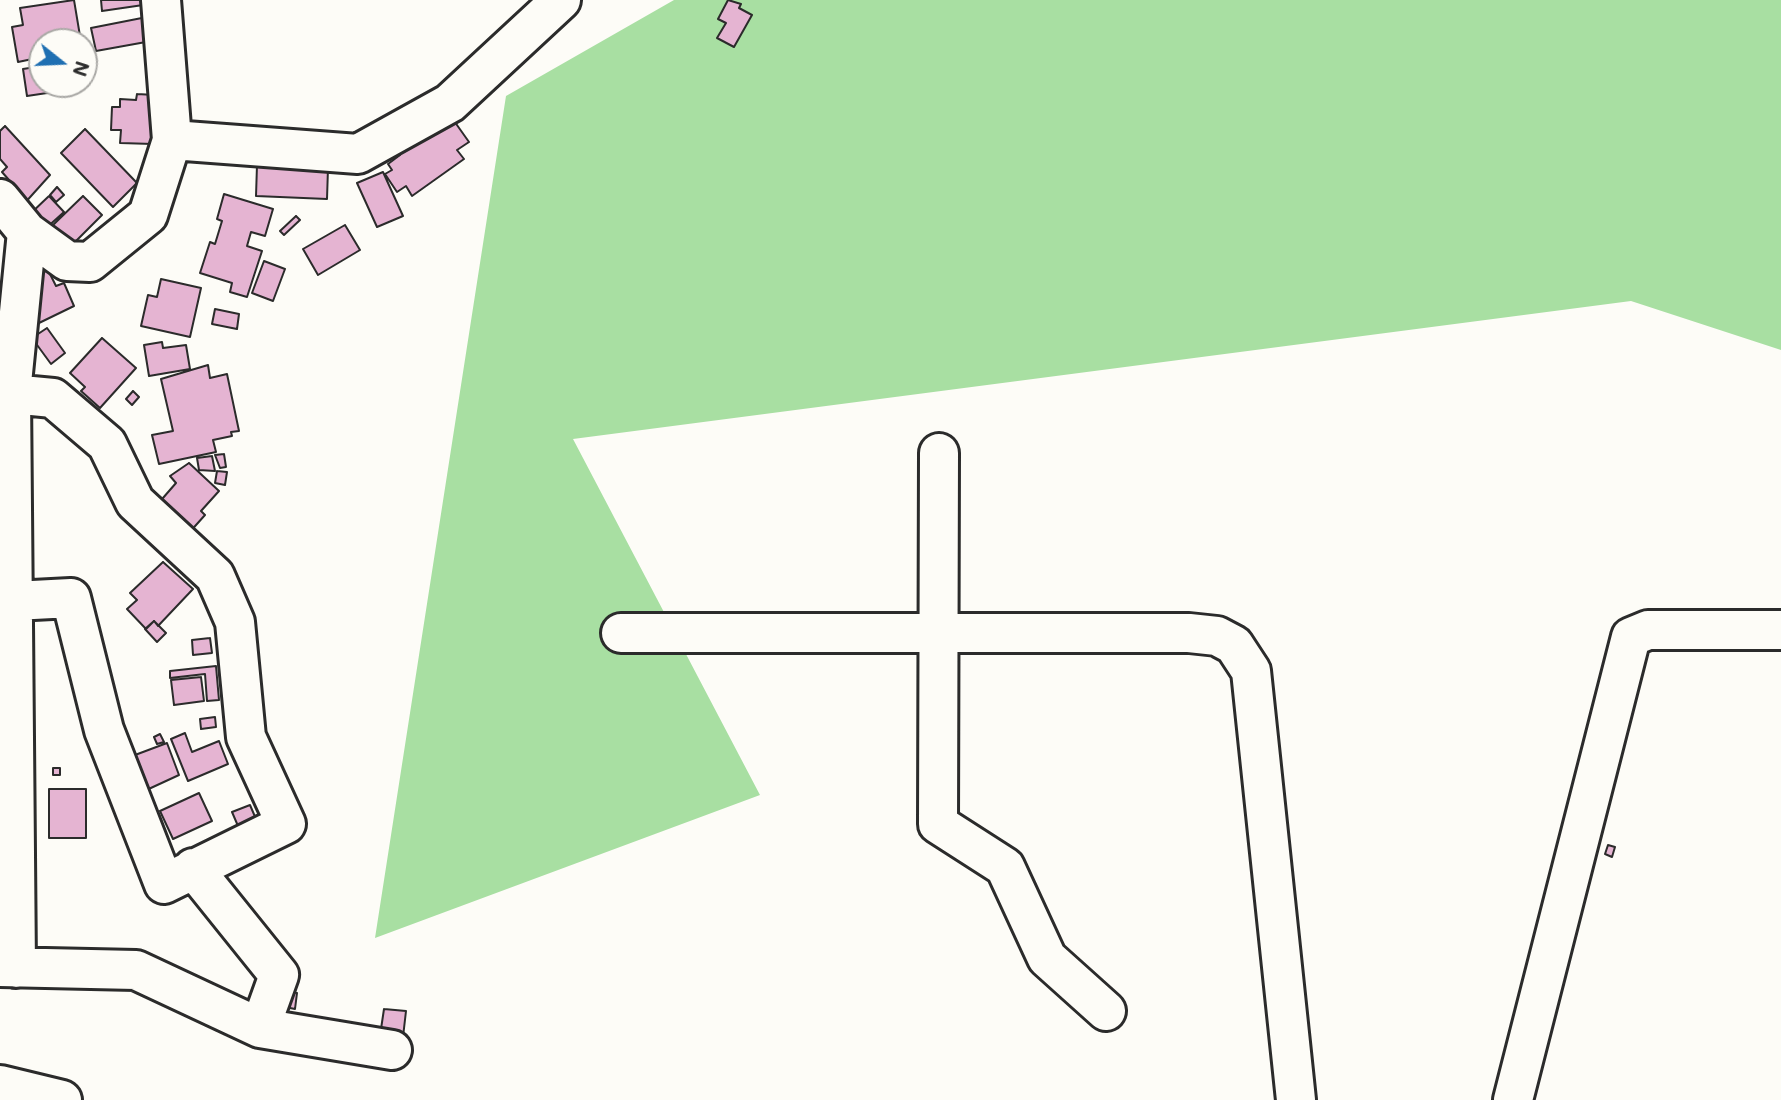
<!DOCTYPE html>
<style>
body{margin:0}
#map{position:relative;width:1781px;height:1100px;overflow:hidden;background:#fdfcf7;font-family:Mali,sans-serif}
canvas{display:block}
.north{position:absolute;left:28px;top:28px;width:70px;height:70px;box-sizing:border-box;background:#fdfcf7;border:2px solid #a9a8a5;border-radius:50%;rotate:108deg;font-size:19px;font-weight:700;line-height:28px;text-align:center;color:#2b2b2b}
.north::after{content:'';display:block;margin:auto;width:24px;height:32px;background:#1f6fb2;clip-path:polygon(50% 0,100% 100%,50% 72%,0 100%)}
</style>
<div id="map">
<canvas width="1781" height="1100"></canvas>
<div class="north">N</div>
</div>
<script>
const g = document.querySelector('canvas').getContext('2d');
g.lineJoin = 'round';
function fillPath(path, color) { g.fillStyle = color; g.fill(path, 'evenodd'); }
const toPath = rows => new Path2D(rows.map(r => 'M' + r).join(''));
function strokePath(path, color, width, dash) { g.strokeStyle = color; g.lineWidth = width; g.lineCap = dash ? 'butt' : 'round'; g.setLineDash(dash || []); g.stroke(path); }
fillPath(toPath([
 [674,0,1781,0,1781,350,1631,301,573,439,760,795,375,938,506,96]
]), '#a8dfa2');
const building = toPath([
 [74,0,81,42,42,42,42,57,18,62,12,27,23,25,20,8,74,0],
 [101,0,150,0,150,4,102,11,101,0],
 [728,0,741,4,739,8,752,15,734,47,717,38,726,23,718,19,728,0],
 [152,16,157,40,96,51,91,28,152,16],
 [42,66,42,84,73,84,74,89,27,96,23,69,42,66],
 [137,94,155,95,153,144,120,143,121,130,111,130,112,107,120,107,120,99,136,100,137,94],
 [452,118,469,142,457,150,464,159,412,196,406,186,397,192,385,174,392,170,388,164,400,155,398,152,452,118],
 [5,126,50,175,23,205,4,184,9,180,2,172,7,167,0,159,0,131,5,126],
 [85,129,137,183,113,207,61,153,85,129],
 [257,165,328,168,327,199,256,196,257,165],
 [383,172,403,216,377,227,357,183,383,172],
 [57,187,64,195,56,202,50,195,57,187],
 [224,194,273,209,265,236,251,232,247,246,262,251,247,297,230,292,232,283,200,273,210,242,215,244,222,221,217,219,224,194],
 [49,196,64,212,44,230,29,215,49,196],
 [83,196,102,215,72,245,53,225,83,196],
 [296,216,300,220,284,235,280,231,296,216],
 [345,225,360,250,318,275,303,249,345,225],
 [264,261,285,269,273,301,252,293,264,261],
 [48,270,56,286,64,283,74,306,39,323,28,300,26,280,48,270],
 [161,279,201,288,190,337,141,326,148,295,157,297,161,279],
 [215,309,239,314,237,329,212,324,215,309],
 [47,328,65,353,51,364,32,338,47,328],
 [102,338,136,368,100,408,81,391,85,387,70,373,102,338],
 [162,342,163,348,186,345,190,369,149,376,144,345,162,342],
 [208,365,210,378,227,374,239,431,231,432,232,436,213,440,216,452,159,464,152,435,173,431,161,379,208,365],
 [133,391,139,397,132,405,126,399,133,391],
 [224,454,226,467,220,468,215,455,224,454],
 [212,456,215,471,199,470,197,458,212,456],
 [189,463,219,491,201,511,205,515,188,534,156,506,176,483,170,476,189,463],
 [217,471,227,472,225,485,215,483,217,471],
 [163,562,193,589,158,626,154,621,146,629,127,609,137,600,130,593,163,562],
 [154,621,166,633,157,642,145,629,154,621],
 [210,638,212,653,193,655,192,640,210,638],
 [216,666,219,700,207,701,205,674,170,678,170,671,216,666],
 [201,677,204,701,174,705,171,680,201,677],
 [215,717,216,727,201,729,200,719,215,717],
 [185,733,192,752,219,741,228,764,188,781,171,739,185,733],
 [160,734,164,742,157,744,154,737,160,734],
 [167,743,179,775,140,793,127,758,167,743],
 [53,768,60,768,60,775,53,775,53,768],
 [49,789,86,789,86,838,49,838,49,789],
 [199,793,212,821,173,839,160,811,199,793],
 [250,805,256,819,238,826,232,812,250,805],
 [1608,845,1615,847,1612,857,1605,854,1608,845],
 [287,991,297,993,295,1009,285,1007,287,991],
 [384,1009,406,1011,403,1037,397,1036,397,1031,381,1029,384,1009]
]);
fillPath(building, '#e5b4d2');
strokePath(building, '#2b2b2b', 2);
const minor = toPath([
 [161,0,172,140],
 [0,199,27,232,67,261,90,262,148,215,172,140,358,154,450,103,561,0],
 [0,393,53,398,107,444,135,502,215,576,235,622,246,737,286,824,164,884,104,730,71,598,14,601],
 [939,453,938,824,1005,867,1047,958,1106,1011],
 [621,633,1189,633,1217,636,1234,645,1251,671,1296,1100],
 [0,967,136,970,260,1028,279,975,193,868],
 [16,968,11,393,27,232],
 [260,1028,392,1050],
 [0,1085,62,1100],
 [1513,1100,1631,637,1648,630,1781,630]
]);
strokePath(minor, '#2b2b2b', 44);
strokePath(minor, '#fdfcf7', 38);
</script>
